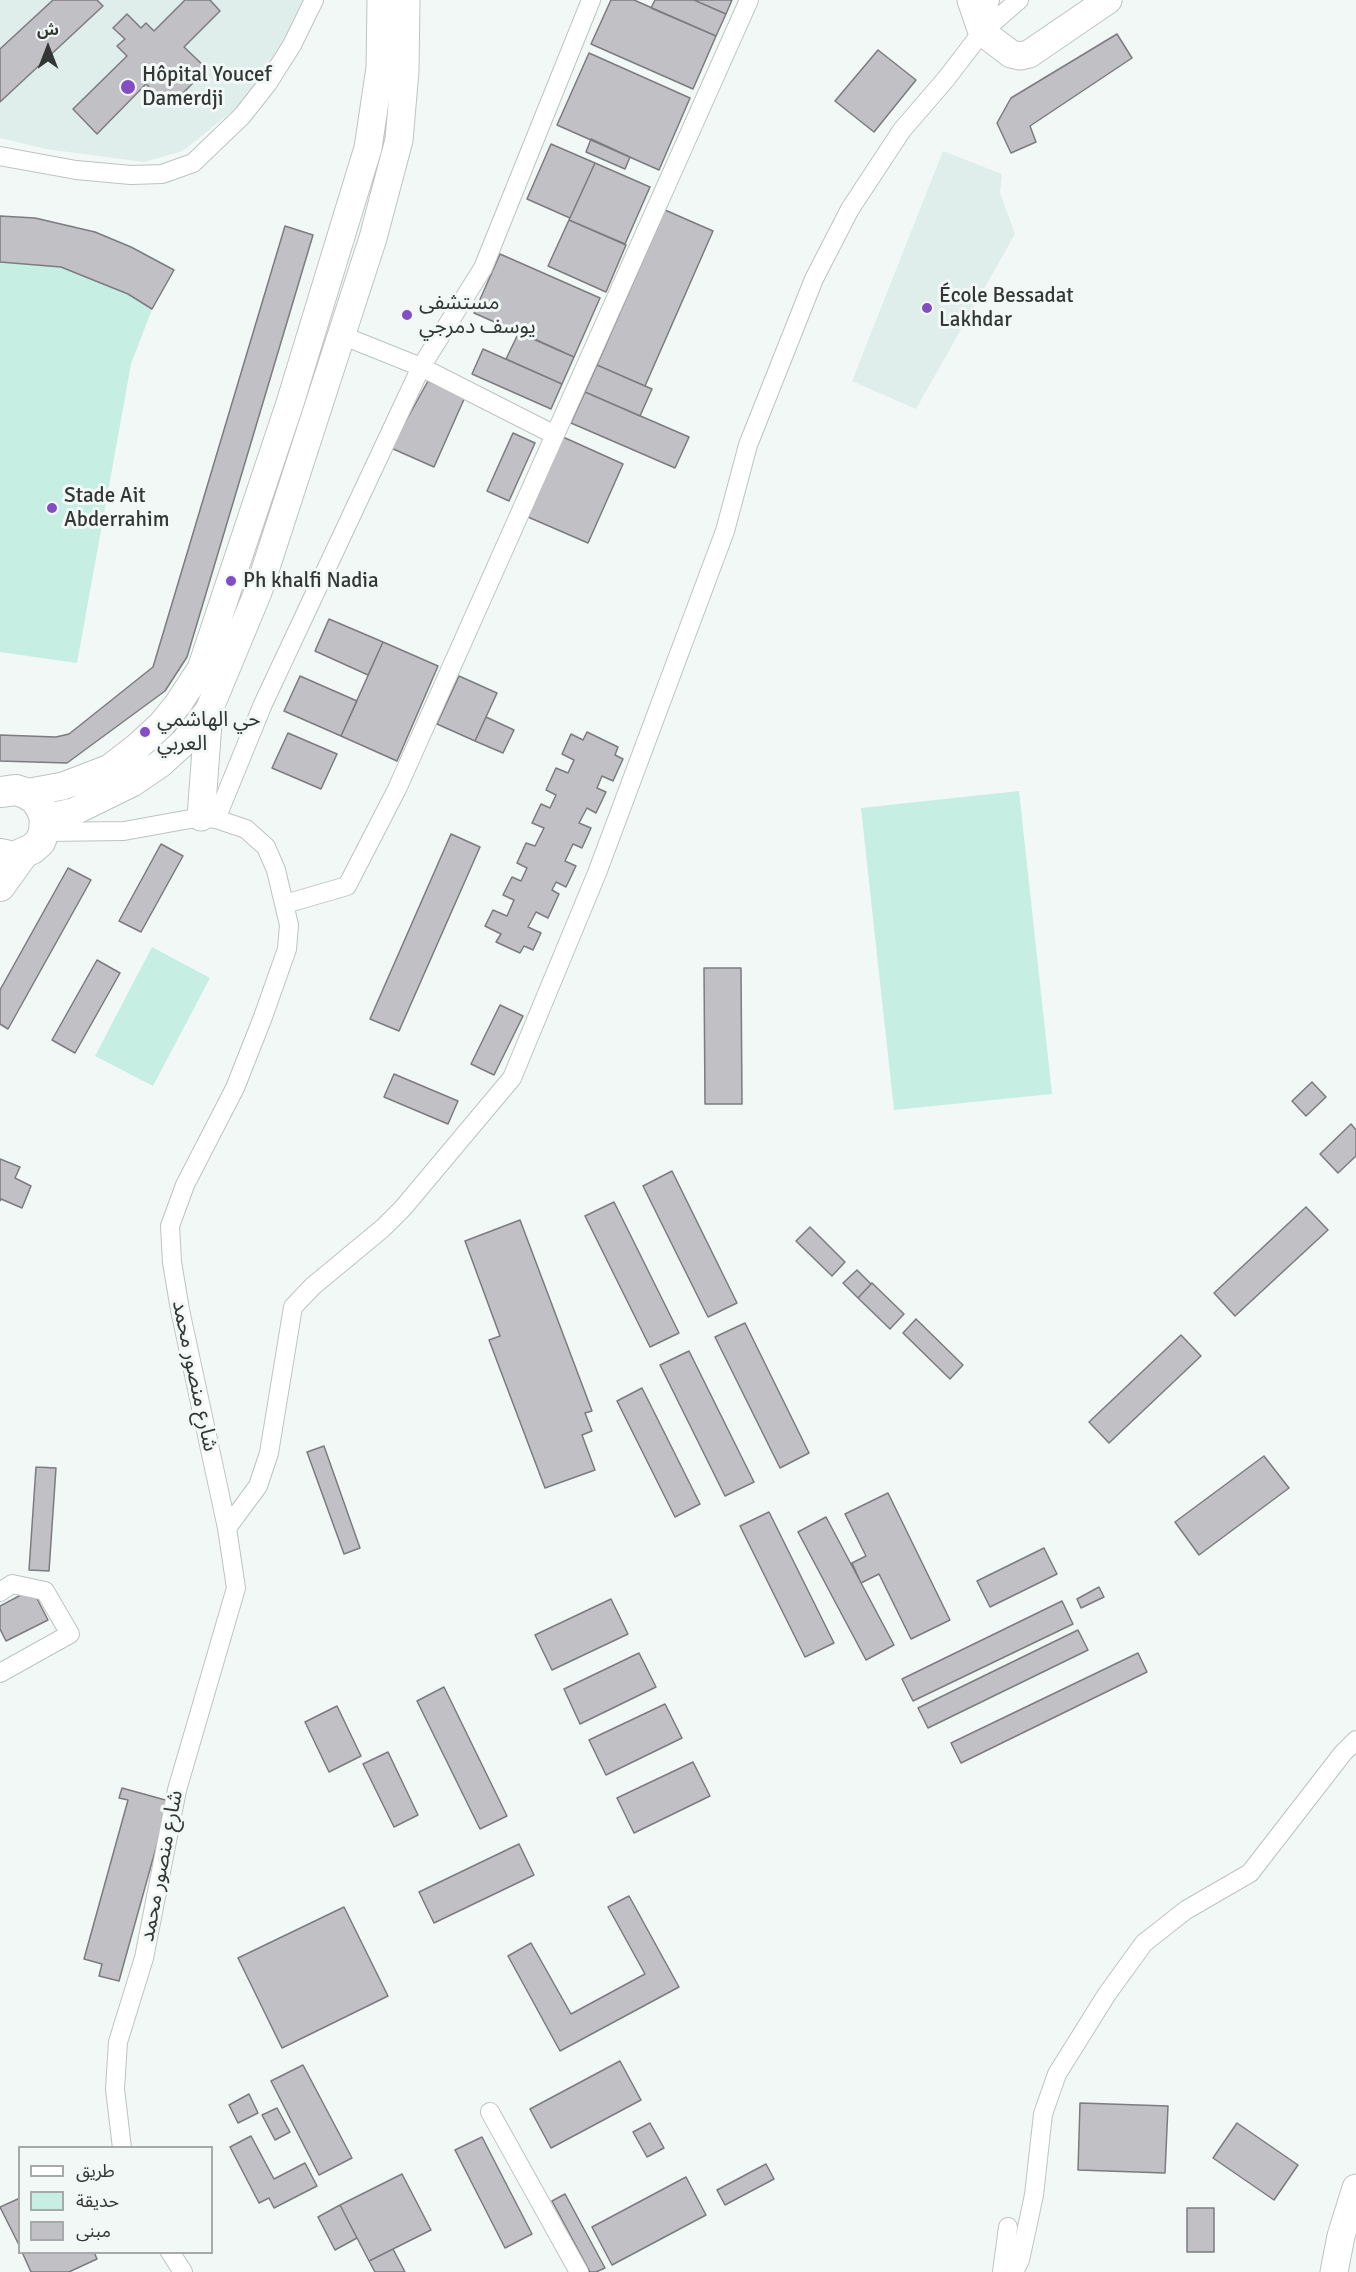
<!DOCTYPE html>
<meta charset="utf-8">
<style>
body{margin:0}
#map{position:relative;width:1356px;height:2272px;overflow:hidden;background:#f2f8f6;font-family:Signika,"Noto Sans Arabic",sans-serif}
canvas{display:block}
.legend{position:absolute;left:18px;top:2146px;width:195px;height:108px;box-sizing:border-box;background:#f2f8f6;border:2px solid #a6aaa9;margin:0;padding:8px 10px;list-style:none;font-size:18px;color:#333635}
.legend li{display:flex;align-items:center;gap:12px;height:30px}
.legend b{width:30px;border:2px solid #a6aaa9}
.north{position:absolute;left:18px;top:18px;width:60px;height:60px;-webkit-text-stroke:4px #f2f8f6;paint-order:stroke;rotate:0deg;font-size:16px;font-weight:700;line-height:24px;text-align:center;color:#333635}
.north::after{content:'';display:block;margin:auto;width:21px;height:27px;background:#333635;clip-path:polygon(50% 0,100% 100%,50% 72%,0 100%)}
</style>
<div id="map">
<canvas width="1356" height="2272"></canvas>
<ul class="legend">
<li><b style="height:8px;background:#fff"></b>طريق</li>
<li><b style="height:16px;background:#c6eee3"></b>حديقة</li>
<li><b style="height:16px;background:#c1c0c4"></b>مبنى</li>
</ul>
<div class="north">ش</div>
</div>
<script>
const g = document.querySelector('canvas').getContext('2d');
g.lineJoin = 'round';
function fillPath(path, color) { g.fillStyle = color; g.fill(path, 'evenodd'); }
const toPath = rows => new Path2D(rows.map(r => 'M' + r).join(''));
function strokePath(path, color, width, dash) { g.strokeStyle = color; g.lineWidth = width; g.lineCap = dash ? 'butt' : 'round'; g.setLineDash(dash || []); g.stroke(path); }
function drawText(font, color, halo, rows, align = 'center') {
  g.font = font + ' Signika,"Noto Sans Arabic",sans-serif'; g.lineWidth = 6; g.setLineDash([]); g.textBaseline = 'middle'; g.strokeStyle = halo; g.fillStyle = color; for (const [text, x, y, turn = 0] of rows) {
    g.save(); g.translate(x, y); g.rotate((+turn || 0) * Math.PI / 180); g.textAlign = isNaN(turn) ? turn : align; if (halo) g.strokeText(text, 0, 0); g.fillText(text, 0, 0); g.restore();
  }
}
fillPath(toPath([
 [0,0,306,0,274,67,236,108,183,151,144,162,46,149,0,138],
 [943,151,1002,174,1000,193,1015,234,916,409,852,381]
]), '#dfeeea');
fillPath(toPath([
 [0,216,43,219,95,232,131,247,174,270,152,309,131,364,77,663,0,652],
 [1019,791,1052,1094,894,1110,861,808],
 [152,947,210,978,153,1086,95,1056]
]), '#c6eee3');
const building = toPath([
 [53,0,97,0,103,6,0,102,0,49,53,0],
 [185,0,210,0,220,11,184,47,207,69,169,107,146,84,97,134,73,109,127,56,117,46,125,39,113,28,127,14,141,28,146,23,154,31,185,0],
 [611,0,634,0,716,36,693,89,591,44,611,0],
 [655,0,694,0,726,14,716,36,651,8,655,0],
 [694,0,732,0,726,14,694,0],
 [1117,34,1132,58,1030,126,1036,142,1011,153,997,123,1011,98,1117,34],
 [878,50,916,80,874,132,835,101,878,50],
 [589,53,690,98,659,170,557,125,589,53],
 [591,139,630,157,625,169,586,152,591,139],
 [551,144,595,163,570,218,527,199,551,144],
 [595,163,650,187,625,244,569,220,595,163],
 [665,210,713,231,645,386,597,365,665,210],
 [0,216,35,218,95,232,131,247,174,270,152,309,128,294,61,267,0,262,0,216],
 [569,220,626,245,606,292,548,266,569,220],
 [285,226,313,235,187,657,165,691,67,763,0,761,0,735,56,737,69,734,153,667,285,226],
 [500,254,600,298,574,357,474,313,500,254],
 [519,332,574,357,562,384,506,359,519,332],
 [483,349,562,384,551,409,472,374,483,349],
 [597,365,652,389,640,416,585,392,597,365],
 [428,381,465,397,434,467,391,448,428,381],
 [585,392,689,437,675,468,571,423,585,392],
 [513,433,535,443,509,501,487,491,513,433],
 [563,437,623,464,588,543,528,517,563,437],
 [329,619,383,642,368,675,315,651,329,619],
 [383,642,438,666,397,761,341,736,383,642],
 [300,676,357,701,341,736,284,711,300,676],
 [459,676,497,693,475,741,437,724,459,676],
 [486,717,514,730,503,753,475,741,486,717],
 [587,732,618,747,615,755,623,759,613,781,602,776,597,788,606,792,596,813,587,808,579,823,591,828,582,848,573,844,565,861,576,866,566,887,556,882,552,890,559,894,548,918,536,912,528,927,541,933,533,950,524,946,520,953,496,942,501,934,485,926,493,910,507,916,514,900,503,895,512,877,521,881,527,868,517,863,526,843,535,846,544,828,532,823,541,804,550,808,556,795,546,790,556,768,568,773,574,760,562,754,571,734,583,740,587,732],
 [288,733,337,754,321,789,272,768,288,733],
 [451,834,480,847,399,1031,370,1019,451,834],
 [161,844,183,856,141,932,119,921,161,844],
 [68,868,91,880,8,1029,0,1024,0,990,68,868],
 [97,960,120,973,75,1053,52,1040,97,960],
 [704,968,741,968,742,1104,705,1104,704,968],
 [500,1005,523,1016,494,1075,471,1064,500,1005],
 [394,1074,458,1101,448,1124,384,1097,394,1074],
 [1312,1082,1326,1097,1306,1116,1292,1101,1312,1082],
 [1351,1124,1356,1130,1356,1156,1338,1173,1320,1154,1351,1124],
 [0,1159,20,1167,15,1178,31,1186,22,1208,1,1199,0,1201,0,1159],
 [672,1171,737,1303,708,1317,643,1186,672,1171],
 [614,1202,679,1333,650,1347,585,1216,614,1202],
 [1306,1207,1328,1230,1235,1316,1214,1293,1306,1207],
 [520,1220,592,1411,585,1413,592,1431,582,1435,595,1470,545,1488,489,1340,500,1336,465,1241,520,1220],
 [810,1227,845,1262,832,1276,796,1241,810,1227],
 [857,1270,871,1284,858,1298,843,1283,857,1270],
 [872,1283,904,1314,890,1329,858,1298,872,1283],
 [916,1319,963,1365,950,1379,903,1333,916,1319],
 [745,1323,809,1453,780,1468,715,1337,745,1323],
 [1181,1335,1201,1356,1109,1443,1089,1422,1181,1335],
 [689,1351,754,1482,725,1496,660,1365,689,1351],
 [642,1388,700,1504,675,1517,617,1401,642,1388],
 [324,1446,360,1548,344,1554,307,1452,324,1446],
 [1264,1456,1289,1488,1199,1555,1175,1522,1264,1456],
 [36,1467,56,1468,49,1571,29,1570,36,1467],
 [888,1493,950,1620,911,1639,879,1574,861,1583,852,1563,866,1556,845,1514,888,1493],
 [769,1512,834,1643,805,1657,740,1526,769,1512],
 [826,1517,894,1645,866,1660,798,1532,826,1517],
 [1044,1548,1057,1574,990,1607,977,1581,1044,1548],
 [1099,1587,1104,1597,1081,1608,1077,1599,1099,1587],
 [32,1589,48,1620,6,1641,0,1629,0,1606,32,1589],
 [611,1599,628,1634,552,1670,535,1635,611,1599],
 [1062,1601,1073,1624,913,1701,902,1679,1062,1601],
 [1078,1630,1088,1650,928,1728,918,1708,1078,1630],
 [639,1653,656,1687,580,1724,564,1689,639,1653],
 [1138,1653,1147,1672,961,1763,951,1743,1138,1653],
 [444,1687,507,1816,480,1829,417,1701,444,1687],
 [665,1704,682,1738,606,1775,589,1740,665,1704],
 [337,1706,361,1756,329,1772,305,1722,337,1706],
 [388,1752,418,1815,394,1827,363,1764,388,1752],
 [693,1762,710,1796,634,1833,617,1798,693,1762],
 [122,1788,169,1801,119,1981,99,1976,102,1964,84,1959,128,1800,119,1798,122,1788],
 [519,1844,534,1875,434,1923,419,1892,519,1844],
 [629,1896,679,1987,560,2051,508,1956,531,1943,571,2014,645,1974,608,1907,629,1896],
 [344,1907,388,1996,282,2048,238,1958,344,1907],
 [620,2061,641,2100,551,2148,530,2109,620,2061],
 [303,2065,352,2158,319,2175,271,2081,303,2065],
 [249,2094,258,2113,238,2123,229,2105,249,2094],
 [1080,2103,1168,2106,1165,2173,1078,2170,1080,2103],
 [277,2108,290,2132,275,2140,262,2115,277,2108],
 [650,2123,664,2148,647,2157,633,2132,650,2123],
 [1237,2123,1298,2165,1274,2200,1213,2158,1237,2123],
 [251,2136,274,2179,305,2163,317,2186,274,2208,269,2198,259,2203,230,2147,251,2136],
 [482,2137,532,2234,505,2248,455,2150,482,2137],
 [766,2164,774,2179,725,2205,717,2190,766,2164],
 [402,2174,431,2230,369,2261,340,2205,402,2174],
 [686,2177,706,2215,612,2265,592,2227,686,2177],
 [565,2194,605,2268,596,2272,590,2272,552,2201,565,2194],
 [20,2198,20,2247,0,2207,20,2198],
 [340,2205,357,2238,335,2250,318,2217,340,2205],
 [1187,2208,1214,2208,1214,2252,1187,2252,1187,2208],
 [393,2249,405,2272,375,2272,369,2261,393,2249],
 [22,2252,94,2252,97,2259,69,2272,31,2272,22,2252]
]);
fillPath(building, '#c1c0c4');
strokePath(building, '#7c7b7f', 1.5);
const street = toPath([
 [982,30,990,0],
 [0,156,76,170,131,175,162,174,193,163,242,116,268,83,292,45,314,0],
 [341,335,421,367,555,435],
 [216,819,263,704,421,367,483,268,591,0],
 [44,832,124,831,201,817,216,819,246,829,266,847,276,870,289,925,287,949,263,1017,235,1088,185,1185,170,1226,172,1262,180,1310,227,1528,236,1588,177,1790,144,1958,118,2042,115,2089,122,2148],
 [285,904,347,886,397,789,749,0],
 [227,1528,258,1486,269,1453,293,1307,313,1286,383,1228,403,1208,512,1078,597,873,725,531,748,445,814,279,850,209,902,130,946,79,982,32,1019,0],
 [0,1592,12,1584,45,1591,70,1634,0,1673],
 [490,2112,579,2272],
 [170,2252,183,2272],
 [1002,2272,1008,2227],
 [1014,2272,1020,2260,1034,2195,1043,2114,1057,2074,1107,1994,1144,1943,1186,1910,1250,1873,1343,1753,1356,1740]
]);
const secondary = toPath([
 [971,0,982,32,1011,54,1020,56,1029,54,1108,0],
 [25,793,63,786,110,768,137,747,161,725,178,704,201,669,290,403,368,148,380,68,381,0],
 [201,817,209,710],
 [45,818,73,812,132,783,160,764,184,742,209,710,258,592,373,238,399,140,405,71,406,0],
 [1334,2272,1341,2236,1356,2188]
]);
const primary = toPath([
 [0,792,16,790,25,793,35,799,41,808,45,818,44,832,40,842,32,849,14,857,0,854],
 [0,886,23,854]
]);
strokePath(street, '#bec3c2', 20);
strokePath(secondary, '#bec3c2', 29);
strokePath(primary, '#bec3c2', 32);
strokePath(street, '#fff', 18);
strokePath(secondary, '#fff', 27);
strokePath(primary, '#fff', 30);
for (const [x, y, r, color] of [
 [128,87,8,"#834dc4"],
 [927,308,6,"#834dc4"],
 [407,315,6,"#834dc4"],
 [52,508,6,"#834dc4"],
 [231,581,6,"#834dc4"],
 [145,732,6,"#834dc4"]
]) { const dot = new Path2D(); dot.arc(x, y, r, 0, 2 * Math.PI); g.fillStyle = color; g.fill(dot); strokePath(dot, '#f2f8f6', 2); }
drawText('21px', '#333635', '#f2f8f6', [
 ["Hôpital Youcef",142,75],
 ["Damerdji",142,99],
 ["École Bessadat",939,296],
 ["Lakhdar",939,320],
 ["مستشفى",419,303],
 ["يوسف دمرجي",419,327],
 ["Stade Ait",64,496],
 ["Abderrahim",64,520],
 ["Ph khalfi Nadia",243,581],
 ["حي الهاشمي",157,720],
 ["العربي",157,744]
], 'left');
drawText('21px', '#333635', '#f2f8f6', [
 ["شارع منصور محمد",194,1376,78],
 ["شارع منصور محمد",162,1866,-79]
]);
</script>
